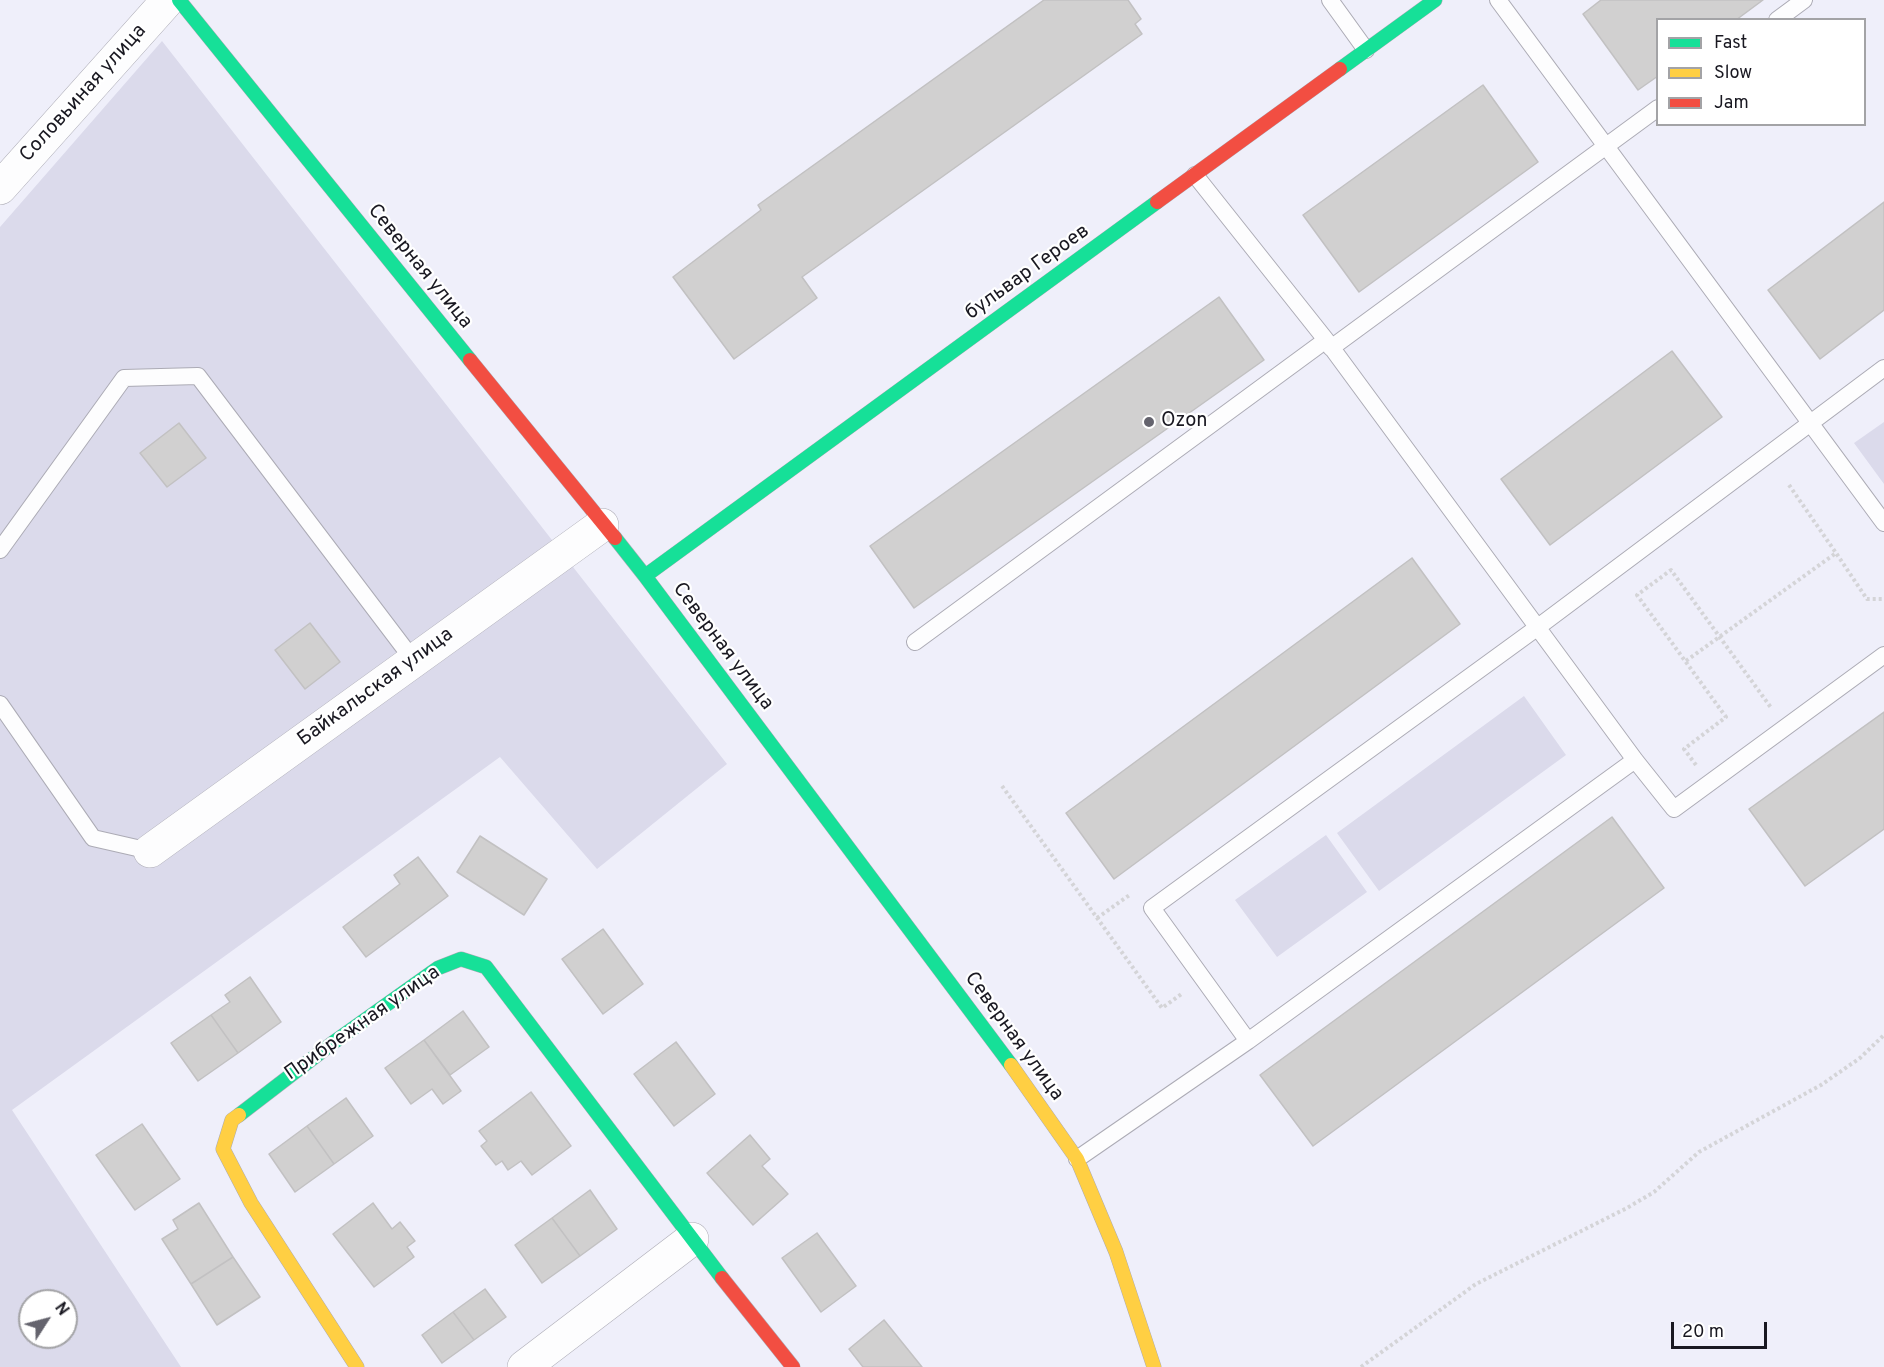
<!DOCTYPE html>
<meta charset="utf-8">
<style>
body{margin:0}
#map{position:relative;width:1884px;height:1367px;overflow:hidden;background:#efeffa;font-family:Overpass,sans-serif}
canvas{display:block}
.legend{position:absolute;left:1656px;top:18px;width:210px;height:108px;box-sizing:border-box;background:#fff;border:2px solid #a3a3a6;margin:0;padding:8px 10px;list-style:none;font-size:18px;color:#191821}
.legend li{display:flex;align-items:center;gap:12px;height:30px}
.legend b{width:30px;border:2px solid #a3a3a6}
.north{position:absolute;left:18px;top:1289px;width:60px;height:60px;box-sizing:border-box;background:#fff;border:2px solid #a3a3a6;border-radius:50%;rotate:54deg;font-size:16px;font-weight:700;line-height:24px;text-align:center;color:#191821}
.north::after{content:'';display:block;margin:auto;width:21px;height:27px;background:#64636d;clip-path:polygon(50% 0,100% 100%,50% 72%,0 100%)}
.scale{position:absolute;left:1671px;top:1322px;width:96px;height:27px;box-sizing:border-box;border:3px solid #191821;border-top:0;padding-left:8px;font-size:18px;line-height:21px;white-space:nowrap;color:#191821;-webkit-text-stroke:4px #fff;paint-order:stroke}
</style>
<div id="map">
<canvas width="1884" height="1367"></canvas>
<ul class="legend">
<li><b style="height:8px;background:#16e098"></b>Fast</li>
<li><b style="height:8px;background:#ffcf43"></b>Slow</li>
<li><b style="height:8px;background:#f24e42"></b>Jam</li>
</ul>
<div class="north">N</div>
<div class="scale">20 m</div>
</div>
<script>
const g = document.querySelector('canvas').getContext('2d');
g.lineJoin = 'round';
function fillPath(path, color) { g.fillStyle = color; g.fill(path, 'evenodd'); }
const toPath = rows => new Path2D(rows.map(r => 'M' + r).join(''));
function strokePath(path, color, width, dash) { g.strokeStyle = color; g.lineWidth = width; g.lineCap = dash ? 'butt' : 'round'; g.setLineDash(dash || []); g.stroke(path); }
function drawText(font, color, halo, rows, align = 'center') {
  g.font = font + ' Overpass,sans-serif'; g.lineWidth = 4.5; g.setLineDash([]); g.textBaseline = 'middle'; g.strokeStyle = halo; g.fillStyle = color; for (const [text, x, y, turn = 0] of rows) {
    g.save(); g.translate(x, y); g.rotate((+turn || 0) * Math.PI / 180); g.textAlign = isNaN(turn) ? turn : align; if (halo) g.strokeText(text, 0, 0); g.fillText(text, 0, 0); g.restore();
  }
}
fillPath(toPath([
 [162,41,727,764,597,869,500,757,12,1110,181,1367,0,1367,0,227],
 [30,1301,66,1301,66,1337,30,1337],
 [1884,422,1884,484,1854,443],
 [1524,696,1566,755,1379,891,1337,833],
 [1326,835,1367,892,1277,957,1235,900]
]), '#dbdaeb');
const building = toPath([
 [1044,0,1128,0,1141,19,1135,24,1142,34,802,277,817,298,734,359,673,277,761,210,758,205,1044,0],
 [1601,0,1763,0,1736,20,1658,20,1658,76,1638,90,1583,14,1601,0],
 [1483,85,1538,162,1359,292,1303,215,1483,85],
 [1884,202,1884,310,1820,359,1768,290,1884,202],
 [1219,297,1264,360,914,608,870,546,1219,297],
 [1672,351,1722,417,1550,545,1501,479,1672,351],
 [179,423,206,458,167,487,140,453,179,423],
 [1412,558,1460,624,1114,879,1066,813,1412,558],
 [310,623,340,662,305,689,275,650,310,623],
 [1884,712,1884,829,1805,886,1749,809,1884,712],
 [1612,817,1664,888,1313,1146,1260,1075,1612,817],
 [480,836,547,879,524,915,457,872,480,836],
 [418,857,448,896,366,957,343,927,400,884,394,875,418,857],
 [603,929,643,984,603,1014,562,959,603,929],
 [250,977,281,1022,238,1053,211,1015,230,1002,225,995,250,977],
 [463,1011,489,1047,450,1075,424,1040,463,1011],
 [211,1015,238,1053,198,1081,171,1043,211,1015],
 [424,1040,461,1091,443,1104,432,1089,411,1104,385,1068,424,1040],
 [676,1042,715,1094,674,1126,634,1074,676,1042],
 [531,1092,571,1146,532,1175,521,1161,508,1170,502,1161,496,1165,481,1146,487,1141,479,1131,531,1092],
 [346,1098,373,1136,334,1164,307,1126,346,1098],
 [142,1124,180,1179,135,1210,96,1155,142,1124],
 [307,1126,334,1164,295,1192,269,1154,307,1126],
 [750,1135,770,1159,762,1166,788,1194,753,1225,707,1173,750,1135],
 [590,1190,617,1229,580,1256,552,1218,590,1190],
 [199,1203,233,1257,191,1284,162,1239,178,1229,173,1220,199,1203],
 [373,1203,392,1229,400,1222,415,1241,407,1247,414,1257,374,1287,333,1234,373,1203],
 [552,1218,580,1256,542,1283,515,1245,552,1218],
 [817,1233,856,1286,821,1312,782,1258,817,1233],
 [233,1257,260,1297,217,1325,191,1284,233,1257],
 [485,1289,506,1317,474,1340,453,1312,485,1289],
 [453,1312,474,1340,442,1363,422,1335,453,1312],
 [884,1320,922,1367,863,1367,849,1349,884,1320]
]);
fillPath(building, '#d1d0d0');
strokePath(building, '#c2c1c2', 1.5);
const lane = toPath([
 [1330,0,1366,50],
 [1498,0,1884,523],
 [1777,20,1804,0],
 [1195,175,1326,340,1635,760,1674,809,1884,655],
 [1331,348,1658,108],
 [0,550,124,378,198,376,414,661],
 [915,642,1326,340],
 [0,704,93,838,150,851],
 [1248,1041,1152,908,1538,627,1884,368],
 [1077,1159,1248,1041,1635,760]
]);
const street = toPath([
 [0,188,168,0],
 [150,851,602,525],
 [524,1367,692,1239]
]);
const fast = toPath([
 [179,0,470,360],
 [1340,69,1435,0],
 [615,538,645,576,1011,1065],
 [645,576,1157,202],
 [239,1115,334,1042,438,968,461,959,486,967,722,1278]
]);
const slow = toPath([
 [1011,1065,1077,1159,1116,1252,1154,1367],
 [239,1115,232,1120,223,1149,251,1203,357,1367]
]);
const jam = toPath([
 [1157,202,1340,69],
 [470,360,615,538],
 [722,1278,793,1367]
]);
strokePath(lane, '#acabb5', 18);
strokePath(street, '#acabb5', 34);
strokePath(fast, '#acabb5', 15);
strokePath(slow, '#acabb5', 15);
strokePath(jam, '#acabb5', 15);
strokePath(toPath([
 [1789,485,1836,553],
 [1686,661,1836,553,1867,599,1884,599],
 [1696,765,1684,749,1726,717,1637,595,1671,570,1772,709],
 [1002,786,1162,1008,1183,993],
 [1097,918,1131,894],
 [1361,1367,1476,1284,1627,1208,1654,1192,1699,1152,1821,1085,1860,1058,1884,1035]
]), '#d4d4d7', 4, [3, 3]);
strokePath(lane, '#fdfdfe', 16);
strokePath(street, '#fdfdfe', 33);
strokePath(fast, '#16e098', 14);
strokePath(slow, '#ffcf43', 14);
strokePath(jam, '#f24e42', 14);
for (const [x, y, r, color] of [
 [1149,422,6,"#64636d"]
]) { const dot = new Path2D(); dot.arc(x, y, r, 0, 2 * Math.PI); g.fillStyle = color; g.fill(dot); strokePath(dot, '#fff', 2); }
drawText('20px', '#191821', '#fff', [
 ["Соловьиная улица",84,94,-48],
 ["Северная улица",419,267,51],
 ["бульвар Героев",1028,273,-36],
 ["Северная улица",722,647,53],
 ["Байкальская улица",376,688,-36],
 ["Прибрежная улица",363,1024,-35],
 ["Северная улица",1013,1037,54]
]);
drawText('20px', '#191821', '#fff', [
 ["Ozon",1161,422]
], 'left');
</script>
